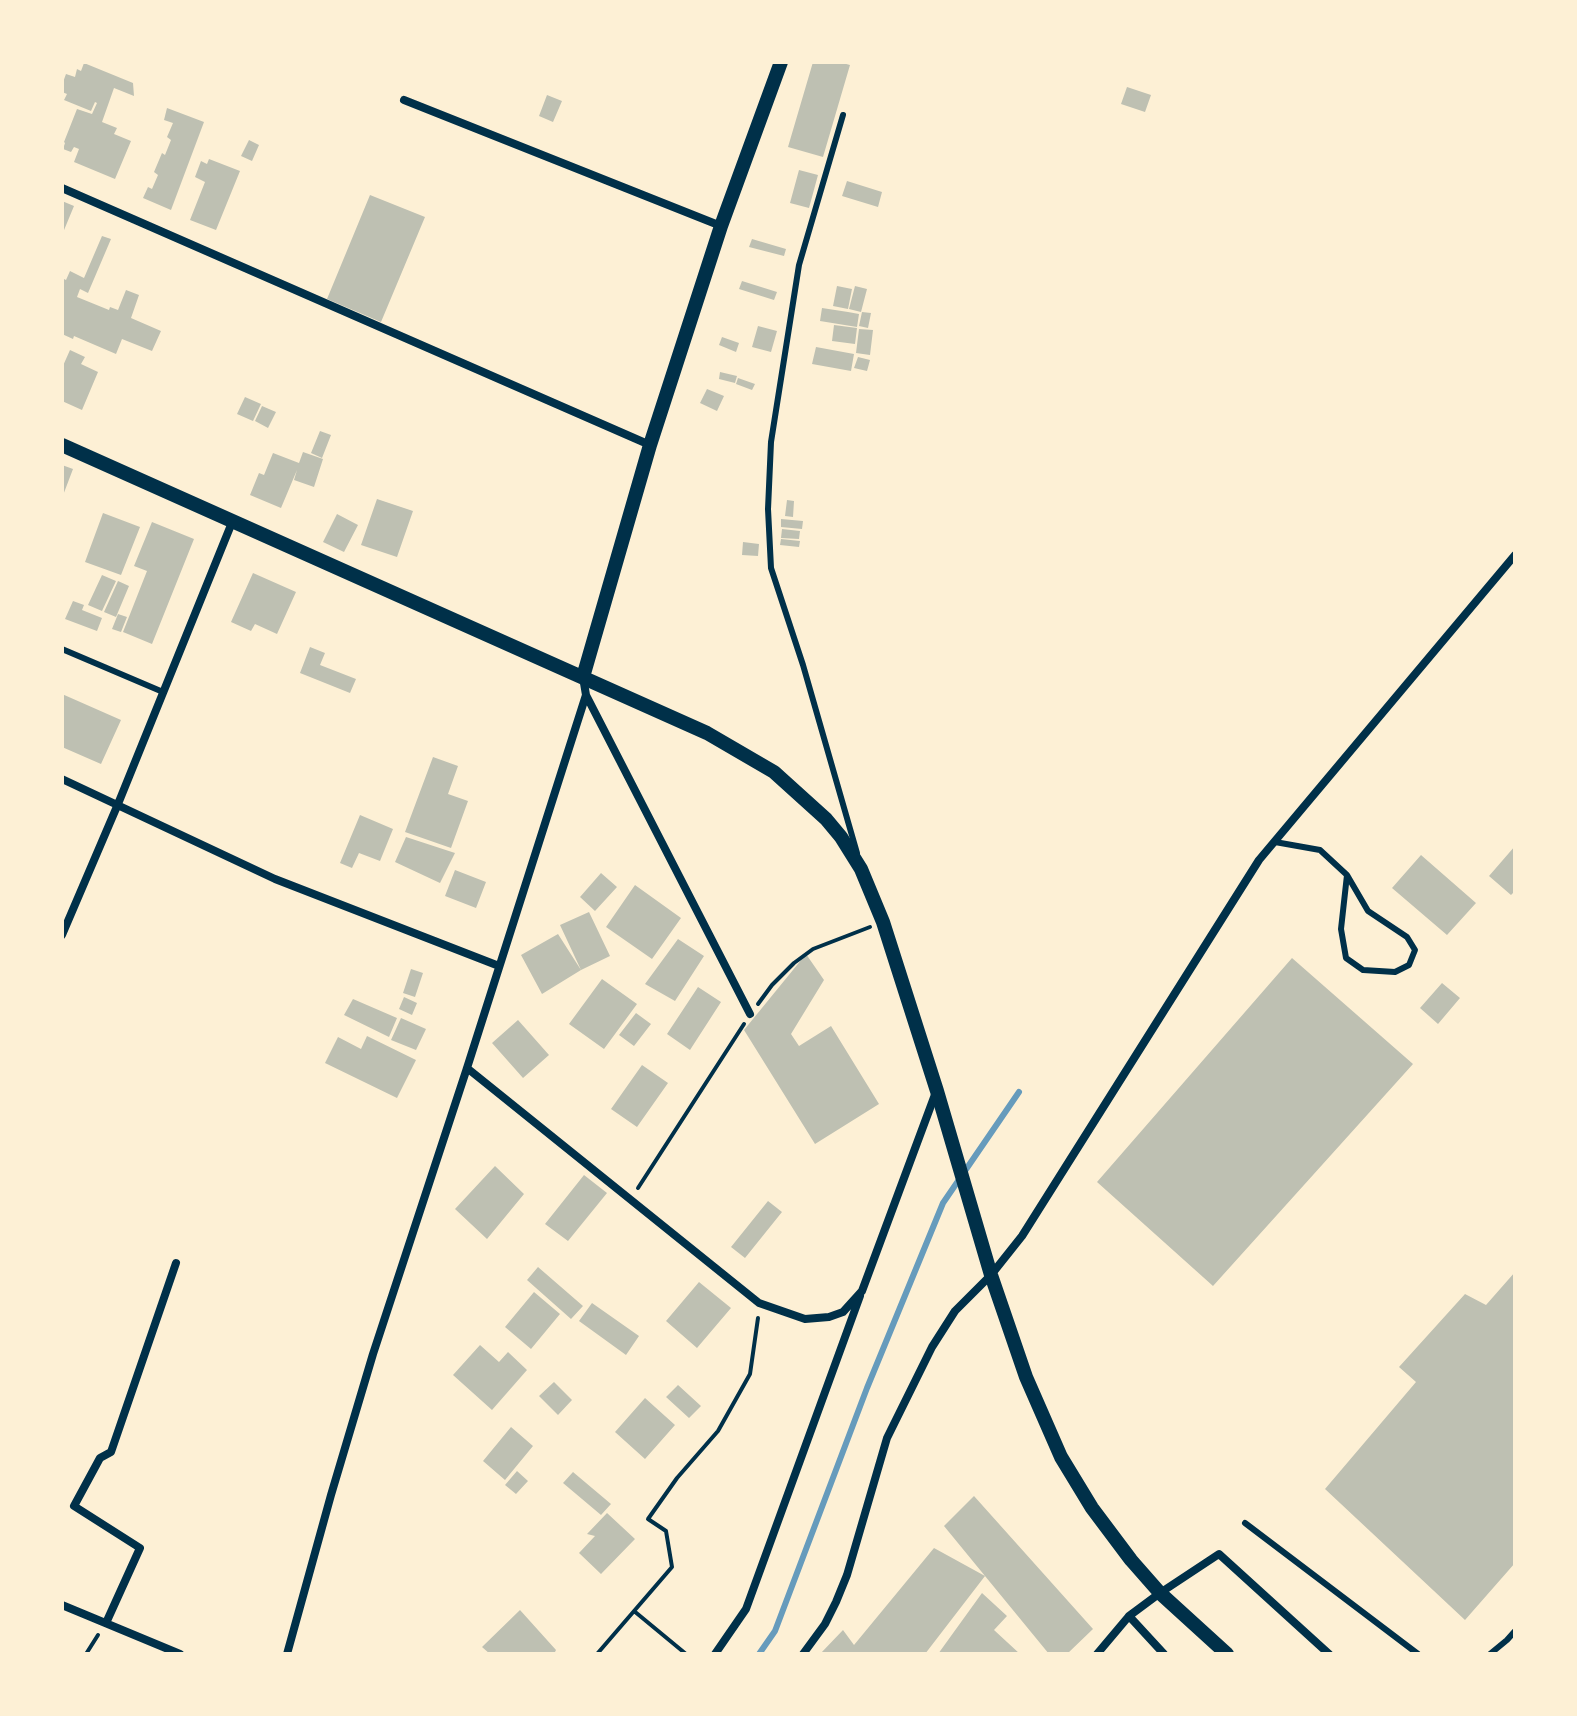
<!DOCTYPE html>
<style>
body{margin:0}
#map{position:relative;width:1577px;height:1716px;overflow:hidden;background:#fdf0d5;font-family:"Golos Text",sans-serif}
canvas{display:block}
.frame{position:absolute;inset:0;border:64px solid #fdf0d5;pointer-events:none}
</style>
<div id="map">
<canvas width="1577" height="1716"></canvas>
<div class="frame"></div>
</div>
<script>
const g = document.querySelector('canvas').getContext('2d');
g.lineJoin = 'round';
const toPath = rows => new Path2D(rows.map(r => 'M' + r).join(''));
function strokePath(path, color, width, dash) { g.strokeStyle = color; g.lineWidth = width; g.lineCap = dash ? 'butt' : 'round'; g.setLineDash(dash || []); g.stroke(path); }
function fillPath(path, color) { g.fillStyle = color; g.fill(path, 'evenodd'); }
strokePath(toPath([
 [759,1654,775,1631,867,1388,943,1203,1019,1092]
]), '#669bbc', 6);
fillPath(toPath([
 [813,62,839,62,850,65,823,157,788,147],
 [84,63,133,83,134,96,114,88,102,122,117,128,114,134,131,141,115,179,74,162,79,149,74,147,71,152,63,149,65,143,64,142,77,109,92,114,97,103,95,102,91,111,64,100,67,94,62,92,62,85,66,74,75,77,77,69,81,71],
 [1127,87,1151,95,1145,112,1121,104],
 [547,95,562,101,553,122,539,116],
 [167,108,204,122,171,210,143,198,148,187,152,189,158,175,154,172,162,153,165,155,171,140,167,137,173,123,164,120],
 [249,140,259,145,252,161,241,156],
 [209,159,240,171,216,230,190,220,205,182,195,177,201,161,207,164],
 [799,170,818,175,809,208,790,203],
 [847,181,882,192,878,207,842,196],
 [370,195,425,217,381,322,327,299],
 [62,201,74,206,62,235],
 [102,236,111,239,88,293,80,289,77,297,109,310,110,307,118,310,126,290,139,295,131,318,161,331,152,351,122,339,116,354,74,336,73,339,62,334,63,286,62,278,66,280,70,271,84,278],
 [752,239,786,249,784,256,749,247],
 [742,281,777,292,774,300,739,289],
 [837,286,852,289,848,309,833,306],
 [855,286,867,289,861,312,849,309],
 [822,308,848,312,848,314,848,312,859,314,857,327,820,321],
 [862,312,871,313,868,328,859,326],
 [834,325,857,328,855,344,832,341],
 [758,326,777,331,771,352,752,347],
 [859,329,873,330,870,355,856,353],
 [722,337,739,343,736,352,719,345],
 [816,347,854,354,851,371,812,364],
 [70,350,85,357,81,364,98,372,82,410,62,401,62,368],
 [858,357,870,360,867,371,854,368],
 [720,372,737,376,735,383,719,379],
 [738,378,755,384,752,390,736,384],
 [707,389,724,396,717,411,700,403],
 [245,397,261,404,253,421,237,414],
 [262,406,276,412,268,428,255,421],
 [320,431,331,435,322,458,311,453],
 [303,452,323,459,314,487,294,480,297,470,281,508,250,495,259,473,264,475,273,453,299,463],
 [62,465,73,469,62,498],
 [377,499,413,511,397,557,361,545],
 [787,500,794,501,793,517,785,516],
 [103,513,140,527,121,575,85,562],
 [337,514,358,525,344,552,323,542],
 [781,519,803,521,802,529,781,527],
 [152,522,194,539,152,644,123,632,147,571,134,566],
 [782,529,800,531,799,539,781,538],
 [781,539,800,541,799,547,780,545],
 [743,542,759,544,758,556,742,555],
 [253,573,296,592,277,634,255,624,251,631,231,622],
 [102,575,116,581,102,611,88,605],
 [118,581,129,586,116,617,104,612],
 [73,601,84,605,82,610,102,618,97,631,65,619],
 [118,614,127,617,121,632,112,629],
 [310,647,325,653,320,665,356,679,350,693,300,673],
 [62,694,121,720,101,764,62,747],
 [433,757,458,766,448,794,468,801,451,848,405,832],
 [360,815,393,829,380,861,359,853,352,868,340,863],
 [406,837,455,853,440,883,395,862],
 [1515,846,1515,891,1511,895,1489,876],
 [1421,855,1476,903,1447,935,1392,888],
 [455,870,486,882,476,908,445,896],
 [601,873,617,887,595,911,580,897],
 [635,885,681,918,652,959,606,927],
 [589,912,610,956,581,970,560,925],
 [558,934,581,970,542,994,521,955],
 [678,939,704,956,675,1001,645,984],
 [806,954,824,980,791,1034,799,1046,831,1026,879,1104,815,1144,744,1030],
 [1292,958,1413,1064,1213,1286,1097,1182],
 [411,969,423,973,415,997,403,993],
 [602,979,637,1004,604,1049,569,1024],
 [1442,983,1460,998,1438,1024,1420,1008],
 [698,987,721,1002,690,1050,667,1034],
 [404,997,417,1003,412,1015,399,1009],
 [353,999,397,1018,389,1037,344,1015],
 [636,1013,651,1024,634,1046,619,1035],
 [401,1018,426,1029,416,1050,391,1040],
 [518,1020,549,1055,523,1078,492,1043],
 [367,1036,416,1060,397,1098,325,1063,338,1037,361,1049],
 [642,1065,668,1083,637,1127,611,1109],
 [495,1166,524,1194,487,1239,455,1209],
 [584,1175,607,1193,568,1241,545,1224],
 [768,1201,782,1212,745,1258,731,1247],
 [538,1267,583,1306,571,1319,527,1280],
 [1515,1272,1515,1563,1465,1620,1325,1489,1416,1382,1399,1367,1465,1294,1486,1305],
 [699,1282,731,1308,697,1348,666,1321],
 [534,1292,560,1314,531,1349,505,1327],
 [592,1303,639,1336,626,1355,579,1321],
 [480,1345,499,1362,508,1352,527,1370,492,1410,453,1375],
 [554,1382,572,1400,558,1415,539,1396],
 [678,1385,701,1406,689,1418,666,1397],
 [645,1398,675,1425,645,1459,615,1432],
 [511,1427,533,1446,505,1480,483,1461],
 [517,1471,528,1481,516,1494,505,1485],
 [573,1472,611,1504,601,1515,563,1483],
 [974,1496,1093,1629,1067,1654,1049,1654,985,1576,925,1654,820,1654,843,1630,854,1645,934,1548,985,1576,944,1526],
 [607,1513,635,1539,601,1574,579,1553,595,1536,587,1534],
 [982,1593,1007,1616,994,1630,1020,1654,938,1654],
 [520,1610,556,1650,554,1654,490,1654,482,1647]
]), '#bec0b2');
strokePath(toPath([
 [758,1004,772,985,794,963,813,949,870,927],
 [638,1188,744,1024],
 [634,1611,686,1654],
 [86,1654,98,1635],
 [597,1654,672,1567,666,1531,648,1519,677,1478,718,1431,750,1374,758,1318]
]), '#003049', 4);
strokePath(toPath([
 [843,115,799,265,771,442,768,509,771,568,803,665,857,853],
 [62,649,163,692],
 [1275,842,1320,850,1347,875,1341,929,1346,958,1363,970,1395,972,1409,965,1415,950,1407,937,1368,911,1347,875],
 [1245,1523,1418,1654],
 [1490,1654,1507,1640,1515,1631]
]), '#003049', 6);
strokePath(toPath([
 [404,100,721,226],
 [62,188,650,445],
 [586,695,750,1014],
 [62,779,275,879,499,966],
 [62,935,118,804,233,520],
 [467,1068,759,1303,805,1319,829,1317,843,1312,862,1291,936,1092],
 [62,1605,180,1654],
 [1129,1616,1164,1654],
 [106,1623,140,1548,74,1506,100,1458,111,1452,176,1263],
 [287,1654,331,1495,373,1354,467,1068,586,695,583,677],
 [715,1654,746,1609,860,1296],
 [803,1654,825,1624,836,1602,847,1575,887,1438,932,1347,955,1311,991,1275,1022,1236,1259,860,1515,555],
 [1097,1654,1129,1616,1160,1593,1219,1554,1329,1654]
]), '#003049', 8);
strokePath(toPath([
 [62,445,707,733,774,772,826,819,841,837,861,869,883,922,937,1091,991,1275,1026,1377,1061,1457,1092,1508,1131,1560,1160,1593,1227,1654],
 [583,677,650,445,721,226,781,62]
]), '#003049', 14);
</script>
